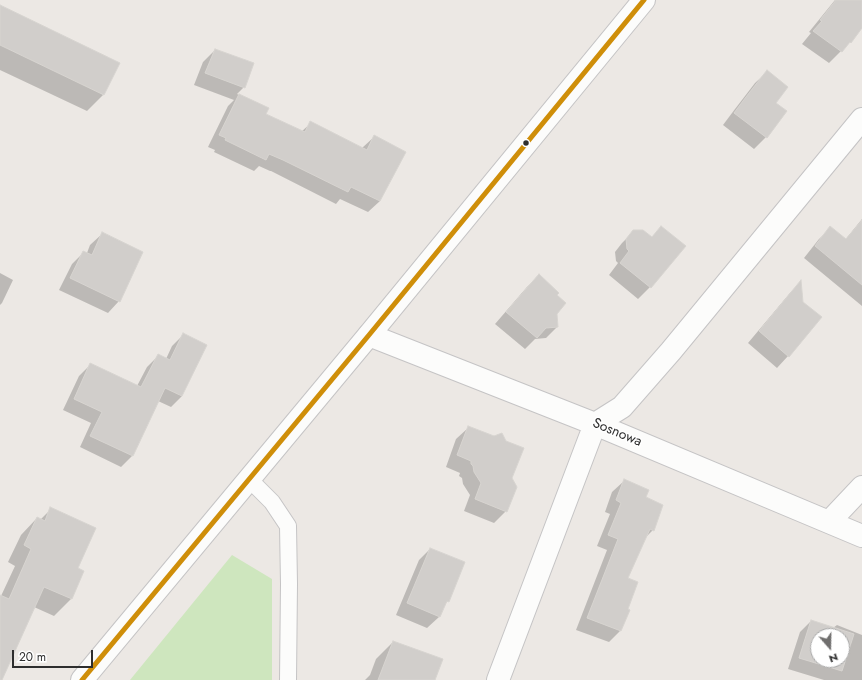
<!DOCTYPE html>
<style>
body{margin:0}
#map{position:relative;width:862px;height:680px;overflow:hidden;background:#ece8e4;font-family:Jost,sans-serif}
canvas{display:block}
.north{position:absolute;left:810px;top:628px;width:40px;height:40px;box-sizing:border-box;background:#fff;border:1px solid #ababab;border-radius:50%;rotate:160deg;font-size:11px;font-weight:700;line-height:16px;text-align:center;color:#2e2e2e}
.north::after{content:'';display:block;margin:auto;width:14px;height:18px;background:#706f6e;clip-path:polygon(50% 0,100% 100%,50% 72%,0 100%)}
.scale{position:absolute;left:12px;top:650px;width:81px;height:18px;box-sizing:border-box;border:2px solid #2e2e2e;border-top:0;padding-left:5px;font-size:12px;line-height:14px;white-space:nowrap;color:#2e2e2e;-webkit-text-stroke:3px #fff;paint-order:stroke}
</style>
<div id="map">
<canvas width="862" height="680"></canvas>
<div class="north">N</div>
<div class="scale">20 m</div>
</div>
<script>
const g = document.querySelector('canvas').getContext('2d');
g.lineJoin = 'round';
function fillPath(path, color) { g.fillStyle = color; g.fill(path, 'evenodd'); }
const toPath = rows => new Path2D(rows.map(r => 'M' + r).join(''));
function strokePath(path, color, width, dash) { g.strokeStyle = color; g.lineWidth = width; g.lineCap = dash ? 'butt' : 'round'; g.setLineDash(dash || []); g.stroke(path); }
function drawText(font, color, halo, rows, align = 'center') {
  g.font = font + ' Jost,sans-serif'; g.lineWidth = 3; g.setLineDash([]); g.textBaseline = 'middle'; g.strokeStyle = halo; g.fillStyle = color; for (const [text, x, y, turn = 0] of rows) {
    g.save(); g.translate(x, y); g.rotate((+turn || 0) * Math.PI / 180); g.textAlign = isNaN(turn) ? turn : align; if (halo) g.strokeText(text, 0, 0); g.fillText(text, 0, 0); g.restore();
  }
}
fillPath(toPath([
 [232,555,272,579,272,680,130,680]
]), '#cee6be');
fillPath(toPath([
 [835,0,862,0,862,27,850,42,829,63,802,44,811,33,809,32],
 [0,6,103,95,87,111,0,70],
 [215,50,244,87,237,94,268,108,265,115,301,132,311,123,362,148,374,137,380,201,368,212,340,199,336,204,271,171,270,171,259,166,254,171,214,152,215,150,208,147,228,106,234,100,194,85,203,62],
 [767,72,775,103,785,111,766,137,754,149,723,125,735,109,755,83],
 [862,219,862,306,804,258,819,239,831,228,845,240],
 [662,227,650,287,638,299,609,275,618,263,616,261,615,252,622,243,634,231,651,238],
 [102,234,119,301,108,313,59,290,72,264,84,252,87,253,90,245],
 [0,273,13,280,2,303,0,305],
 [539,276,556,295,557,327,546,338,535,339,525,349,495,324,527,287],
 [801,283,788,356,777,368,748,343,790,293],
 [183,335,182,396,171,407,158,401,132,456,121,467,80,447,91,423,63,410,79,376,90,365,137,386,147,367,158,356,166,359,172,346],
 [468,428,506,511,494,523,464,511,470,495,463,484,462,478,459,476,460,473,446,467,456,439],
 [624,481,645,498,653,530,645,538,627,578,620,631,609,642,576,630,607,550,597,546,610,514,605,512,612,492],
 [51,509,77,569,83,572,71,599,54,616,34,607,0,680,0,596,1,596,15,566,8,562,21,535,37,518,40,520],
 [430,549,448,601,444,605,439,617,427,628,396,615,419,560],
 [811,621,833,628,837,625,862,635,862,680,824,680,788,669,800,632],
 [818,636,842,636,842,660,818,660],
 [393,642,434,680,365,680,370,675,376,659]
]), '#0003');
const building = toPath([
 [836,0,862,0,862,28,851,43,850,42,842,52,813,31,822,21,820,20,836,0],
 [0,5,120,63,104,95,0,45,0,5],
 [215,49,254,63,245,88,205,73,215,49],
 [767,70,788,87,776,103,787,111,767,138,734,113,746,97,767,70],
 [239,94,269,108,266,114,305,132,310,121,367,150,374,135,406,152,380,201,351,187,348,192,283,160,269,154,266,160,225,140,226,138,219,135,239,94],
 [862,220,862,285,815,246,830,226,846,239,862,220],
 [661,226,686,246,651,288,620,263,629,251,627,249,626,239,633,230,643,230,652,237,661,226],
 [102,232,143,252,120,302,70,278,83,251,92,255,102,232],
 [539,274,559,293,557,295,566,303,557,314,558,327,546,328,537,338,506,312,539,274],
 [801,280,803,302,822,317,789,357,759,331,801,280],
 [183,333,207,345,182,396,165,388,133,456,90,436,102,412,74,399,90,363,141,387,158,354,170,360,183,333],
 [468,426,494,436,502,433,506,441,524,448,512,478,517,487,507,512,475,499,481,483,474,472,473,466,471,464,471,461,457,455,468,426],
 [624,479,649,490,646,497,663,505,654,531,650,529,628,578,638,582,628,609,630,610,621,631,587,618,618,539,608,535,621,503,616,500,624,479],
 [50,507,96,528,78,568,84,571,72,599,44,587,2,680,0,680,0,595,9,599,31,549,24,545,37,517,45,521,50,507],
 [430,548,465,562,449,602,447,601,440,617,407,603,430,548],
 [811,620,854,634,842,671,799,658,811,620],
 [818,636,842,636,842,660,818,660,818,636],
 [393,641,443,659,435,680,378,680,393,641]
]);
fillPath(building, '#d1cecb');
strokePath(building, '#d7d4d0', 1);
const service = toPath([
 [249,479,272,502,288,526,289,584,288,680]
]);
const minor = toPath([
 [369,335,595,424,862,536],
 [829,522,862,487],
 [498,680,595,424,622,407,671,351,862,119]
]);
const tertiary = toPath([
 [82,680,369,335,644,0]
]);
strokePath(service, '#c5c4c5', 18);
strokePath(minor, '#c5c4c5', 24);
strokePath(tertiary, '#c5c4c5', 24);
strokePath(service, '#fcfcfb', 16);
strokePath(minor, '#fcfcfb', 22);
strokePath(tertiary, '#fcfcfb', 22);
strokePath(toPath([
 [82,680,369,335,644,0]
]), '#cf8e09', 5);
for (const [x, y, r, color] of [
 [526,143,3.5,"#2e2e2e"]
]) { const dot = new Path2D(); dot.arc(x, y, r, 0, 2 * Math.PI); g.fillStyle = color; g.fill(dot); strokePath(dot, '#fff', 1.5); }
drawText('14px', '#2e2e2e', '#fff', [
 ["Sosnowa",617,433,23]
]);
</script>
